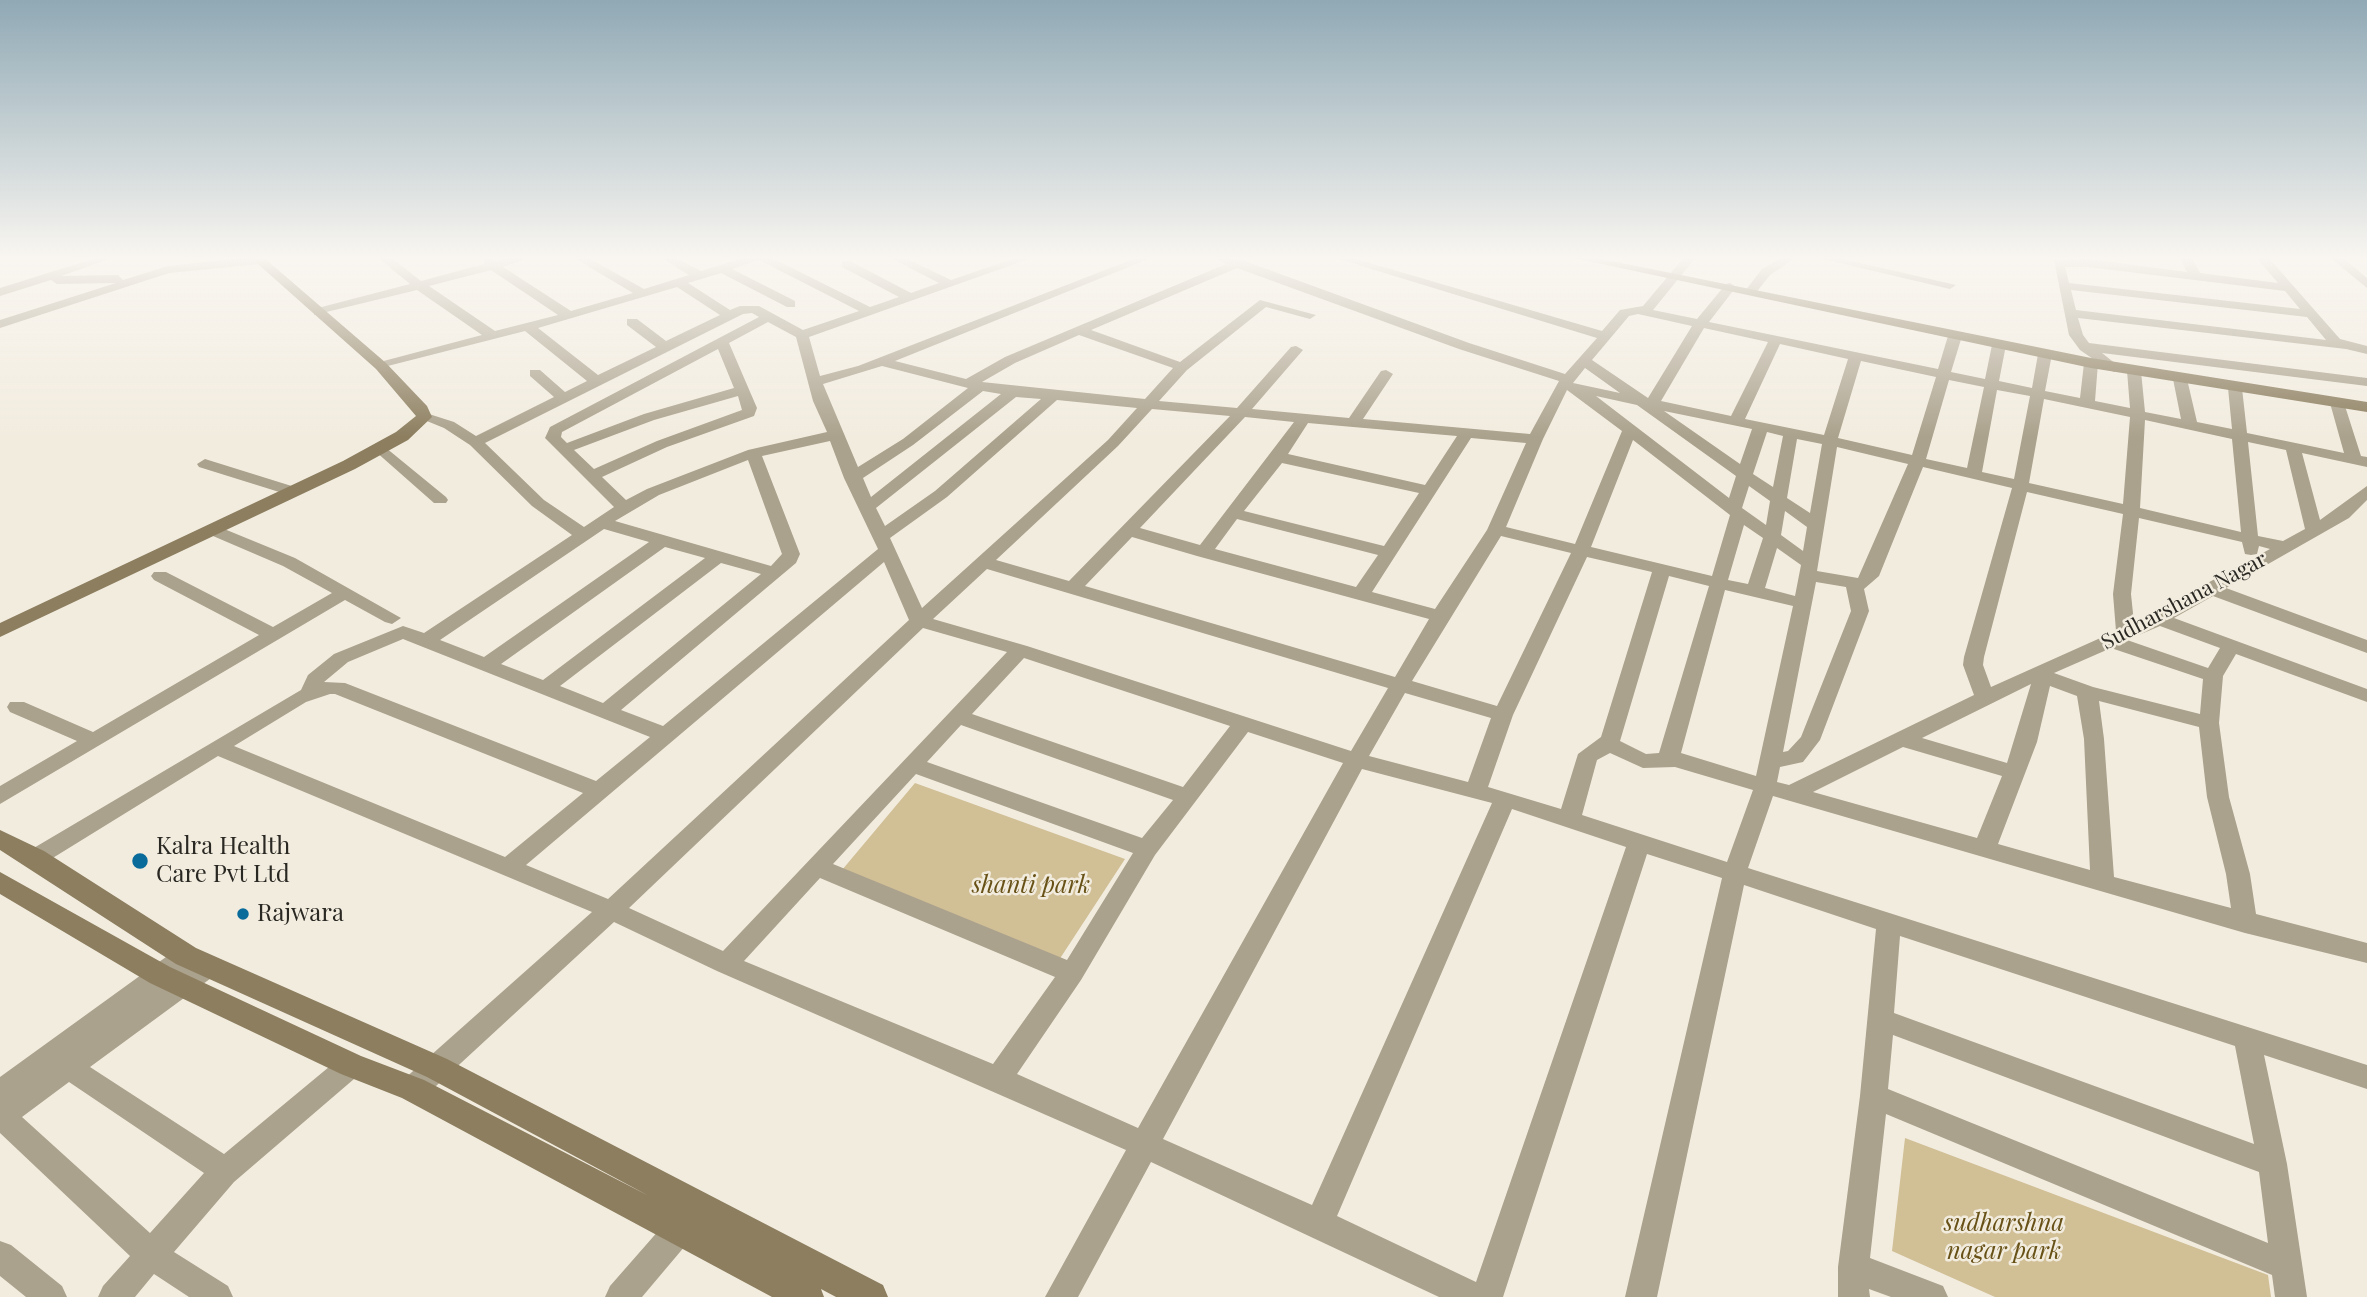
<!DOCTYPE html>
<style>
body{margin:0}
canvas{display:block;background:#f2ecdf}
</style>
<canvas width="2367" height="1297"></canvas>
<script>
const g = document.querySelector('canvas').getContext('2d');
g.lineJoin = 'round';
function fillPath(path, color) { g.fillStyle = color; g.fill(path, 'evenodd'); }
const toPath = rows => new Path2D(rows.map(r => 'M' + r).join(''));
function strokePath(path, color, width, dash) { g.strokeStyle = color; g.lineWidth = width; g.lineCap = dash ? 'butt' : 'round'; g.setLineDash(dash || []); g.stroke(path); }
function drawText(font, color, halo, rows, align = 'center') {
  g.font = font + ' "Playfair Display",serif'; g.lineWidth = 5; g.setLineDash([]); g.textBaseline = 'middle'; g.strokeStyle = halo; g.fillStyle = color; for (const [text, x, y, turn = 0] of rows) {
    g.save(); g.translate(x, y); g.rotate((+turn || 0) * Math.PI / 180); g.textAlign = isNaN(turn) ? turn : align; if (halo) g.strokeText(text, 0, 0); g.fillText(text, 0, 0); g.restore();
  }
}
fillPath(toPath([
 [915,783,1125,859,1059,960,842,870],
 [1905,1138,2268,1275,2271,1297,1995,1297,1892,1251]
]), '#d1bf96');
fillPath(toPath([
 [102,256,118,256,61,276,118,275,123,280,168,266,260,256,266,260,260,264,169,273,0,328,0,320,116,283,57,284,51,280,0,296,0,288,102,256],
 [376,256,389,256,421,281,484,264,484,259,488,258,495,261,517,256,535,256,503,267,571,311,633,293,571,256,585,256,644,289,689,275,658,256,672,256,701,271,749,256,768,256,870,307,899,297,842,267,842,261,850,261,911,293,939,283,887,256,901,256,951,280,1021,256,1037,256,809,337,820,376,858,366,1141,256,1156,256,895,361,966,379,1005,357,1226,264,1210,256,1242,260,1469,343,1565,374,1597,338,1329,256,1346,256,1602,331,1620,310,1643,306,1685,256,1697,256,1653,310,1697,319,1726,284,1730,283,1736,287,1709,322,1938,369,1948,336,1955,332,1962,336,1951,372,1985,379,1992,345,1999,341,2006,345,1999,381,2032,388,2038,354,2045,350,2052,354,2045,391,2080,398,2084,363,2093,359,2080,350,2069,335,2054,260,2088,259,2187,272,2179,256,2191,256,2200,273,2278,283,2255,256,2267,256,2340,339,2367,346,2367,354,2346,349,2078,318,2083,335,2089,343,2367,378,2367,386,2102,353,2121,368,2114,372,2098,363,2095,401,2130,408,2127,371,2134,367,2141,371,2145,412,2181,419,2173,379,2180,375,2187,379,2197,422,2232,429,2228,388,2235,384,2242,388,2247,433,2344,453,2330,403,2337,399,2344,403,2361,456,2367,457,2367,467,2302,453,2320,520,2367,486,2367,500,2349,518,2226,588,2367,640,2367,653,2213,596,2174,618,2367,689,2367,702,2236,654,2223,676,2219,723,2229,797,2250,874,2256,914,2367,943,2367,963,2245,933,1773,796,1748,868,2367,1065,2367,1089,2264,1055,2287,1164,2307,1297,2275,1297,2272,1275,1886,1114,1870,1258,1943,1286,1948,1297,1891,1297,1869,1289,1870,1297,1838,1297,1838,1267,1860,1096,1876,929,1744,885,1657,1297,1625,1297,1722,878,1647,854,1503,1297,1439,1297,1151,1162,1078,1297,1045,1297,1126,1150,717,971,614,922,423,1098,413,1101,403,1098,399,1089,403,1080,592,912,218,756,43,864,35,867,27,864,23,858,27,852,301,690,308,675,334,654,403,626,424,633,572,535,532,506,470,445,444,428,417,417,419,414,429,414,454,422,476,436,554,397,530,376,530,370,540,370,565,392,587,381,525,331,376,369,376,363,482,335,417,290,314,315,314,309,410,284,376,256],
 [759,260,859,311,803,330,759,306,740,306,730,310,688,283,721,273,787,307,795,307,795,301,732,269,759,260],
 [2065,267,2088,267,2285,291,2300,309,2069,283,2065,267],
 [1237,268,1459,349,1559,381,1530,434,1363,419,1393,374,1386,370,1381,371,1349,418,1252,409,1303,350,1296,346,1291,347,1237,408,1159,401,1187,370,1266,307,1310,319,1316,315,1260,300,1180,362,1091,330,1237,268],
 [491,270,558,315,495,331,429,286,491,270],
 [677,287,720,315,666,341,637,319,627,319,627,325,656,347,598,375,538,328,677,287],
 [2071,290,2307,317,2326,340,2076,310,2071,290],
 [752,313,759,317,550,427,545,438,614,507,584,527,544,500,485,443,743,314,752,313],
 [1638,314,1692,326,1648,398,1592,360,1629,316,1638,314],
 [768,322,796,337,813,401,827,432,748,450,647,489,626,500,602,477,667,447,754,416,757,408,729,343,768,322],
 [1704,328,1768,342,1731,416,1661,401,1704,328],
 [1079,335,1173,368,1145,399,982,382,1015,363,1079,335],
 [1780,344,1848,359,1824,435,1745,419,1780,344],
 [718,349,734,388,644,414,567,443,561,437,562,432,718,349],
 [1861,361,1936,377,1912,455,1838,438,1861,361],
 [882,366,968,388,903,439,858,467,823,384,882,366],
 [1585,368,1620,393,1573,383,1585,368],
 [1949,380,1984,387,1967,468,1926,459,1949,380],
 [1567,390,1622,431,1575,544,1506,527,1543,439,1567,390],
 [1997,390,2030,396,2014,479,1982,472,1997,390],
 [983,391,1001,394,871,497,863,478,913,445,983,391],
 [738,396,742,410,657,441,594,469,574,450,654,420,738,396],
 [1596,396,1637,405,1736,476,1729,498,1596,396],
 [1016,397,1041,399,935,491,885,526,876,508,1016,397],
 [2044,399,2130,417,2123,504,2029,483,2044,399],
 [1057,400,1137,408,1108,440,922,608,890,538,947,497,1057,400],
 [1152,409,1230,416,1069,581,996,560,1118,446,1152,409],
 [1664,411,1752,429,1740,464,1664,411],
 [1245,417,1294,422,1200,545,1140,528,1245,417],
 [2145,420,2232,439,2241,532,2140,508,2145,420],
 [1308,423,1353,427,1457,436,1425,485,1288,454,1308,423],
 [1767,432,1783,436,1773,487,1753,474,1767,432],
 [1471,438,1526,443,1487,530,1435,609,1372,592,1471,438],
 [1797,439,1822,444,1810,513,1787,498,1797,439],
 [1633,440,1730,515,1712,576,1591,547,1633,440],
 [830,441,844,478,878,549,663,726,621,710,796,563,800,554,762,456,830,441],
 [2248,442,2286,450,2305,529,2283,541,2258,536,2248,442],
 [1837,447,1908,464,1858,578,1817,571,1837,447],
 [748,460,782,554,771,566,615,521,659,495,748,460],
 [1282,463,1419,493,1384,546,1244,511,1282,463],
 [1923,467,2012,488,1964,657,1963,665,1974,695,1789,785,1777,782,1780,767,1803,762,1820,740,1869,611,1864,589,1879,576,1923,467],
 [1749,486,1770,501,1766,525,1742,508,1749,486],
 [2027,492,2123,514,2113,594,2116,631,1991,687,1983,665,1984,657,2027,492],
 [1785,511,1807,527,1803,551,1781,535,1785,511],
 [2139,518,2242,542,2245,554,2251,555,2257,554,2259,546,2270,549,2134,623,2131,594,2139,518],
 [1237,519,1378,555,1356,587,1215,549,1237,519],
 [1744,525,1763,538,1748,584,1728,580,1744,525],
 [604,529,649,542,484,657,440,640,604,529],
 [1501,536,1571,553,1497,706,1412,681,1501,536],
 [1132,537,1197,556,1429,619,1395,677,1085,586,1132,537],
 [665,547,705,558,543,680,501,664,665,547],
 [1777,548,1801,565,1795,596,1765,588,1777,548],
 [1587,557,1652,572,1601,737,1578,754,1561,809,1488,787,1513,715,1587,557],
 [884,562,909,620,608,899,526,865,884,562],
 [721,563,761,574,603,703,560,686,721,563],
 [987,569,1388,688,1351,751,1027,646,933,619,987,569],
 [1669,576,1709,586,1659,753,1646,754,1620,741,1669,576],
 [1816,582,1846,587,1851,611,1801,737,1788,751,1783,752,1816,582],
 [1725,590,1793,606,1756,776,1681,753,1725,590],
 [2160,626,2220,648,2208,668,2127,640,2160,626],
 [923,628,1007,652,723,951,629,908,923,628],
 [403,639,418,645,650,737,596,781,345,683,324,682,348,662,403,639],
 [2111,648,2203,679,2200,714,2093,687,2054,673,2111,648],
 [1024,658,1230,726,1183,787,972,714,1024,658],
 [2031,684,2007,763,1922,738,2031,684],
 [2050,686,2077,696,2084,739,2090,870,1998,844,2037,742,2050,686],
 [1405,693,1491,718,1468,782,1369,756,1405,693],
 [330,694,335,694,583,793,505,857,234,746,306,702,330,694],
 [2099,701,2199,727,2207,797,2226,874,2231,908,2114,877,2104,739,2099,701],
 [961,725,1173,800,1142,838,927,762,961,725],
 [1248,732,1343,763,1138,1128,1017,1074,1081,980,1155,855,1248,732],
 [1903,747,2002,776,1977,838,1813,792,1903,747],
 [1610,753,1643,768,1675,767,1753,790,1727,862,1582,815,1597,760,1610,753],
 [1362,769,1492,803,1312,1205,1163,1139,1362,769],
 [916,774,1133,853,1067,960,833,864,916,774],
 [1512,809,1626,847,1476,1282,1337,1216,1512,809],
 [820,878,1055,977,993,1064,744,961,820,878],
 [1900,936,2235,1046,2254,1144,1894,1013,1900,936],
 [1893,1035,2259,1172,2268,1243,1888,1089,1893,1035],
 [1785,256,1798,256,1770,275,1755,294,1747,294,1745,291,1762,269,1785,256],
 [1810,256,1830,256,1956,285,1950,289,1810,256],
 [2328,256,2341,256,2367,278,2367,288,2328,256],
 [380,443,446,497,448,500,446,503,434,503,375,451,372,448,380,443],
 [205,459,298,488,300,491,292,496,199,467,197,464,205,459],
 [212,524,295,558,401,618,392,624,385,622,345,600,0,804,0,786,77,741,10,712,7,707,10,702,24,702,93,732,259,635,154,580,151,576,154,572,166,572,273,627,332,593,283,566,206,533,204,529,212,524],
 [186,946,195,949,199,956,195,962,209,956,218,959,222,966,218,973,90,1067,224,1154,341,1057,351,1053,361,1057,365,1065,361,1073,234,1182,174,1252,228,1286,233,1297,189,1297,154,1274,135,1297,98,1297,103,1286,130,1256,0,1133,0,1077,177,949,186,946],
 [69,1082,204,1173,150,1233,22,1117,69,1082],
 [685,1208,696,1213,700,1223,696,1233,642,1297,605,1297,610,1286,674,1213,685,1208],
 [0,1241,11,1245,62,1286,67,1297,26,1297,0,1276,0,1241]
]), '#aba28d');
fillPath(toPath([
 [249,256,262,256,386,363,427,406,432,417,408,440,355,469,0,637,0,623,343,461,396,432,416,416,376,369,249,256],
 [1564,256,1587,256,2091,358,2367,402,2367,412,2091,368,1564,256],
 [0,830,44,851,196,948,447,1059,883,1285,888,1297,836,1297,821,1289,824,1297,772,1297,402,1098,341,1074,150,983,0,894,0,872,170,967,361,1056,424,1080,649,1196,427,1077,176,964,0,850,0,830]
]), '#8c7e5f');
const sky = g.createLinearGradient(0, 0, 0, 437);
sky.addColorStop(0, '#90a9b5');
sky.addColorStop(0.59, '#f9f6f1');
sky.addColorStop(1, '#f9f6f100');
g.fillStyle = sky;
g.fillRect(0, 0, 2367, 437);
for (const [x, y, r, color] of [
 [140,861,9,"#096b99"],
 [243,914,7,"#096b99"]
]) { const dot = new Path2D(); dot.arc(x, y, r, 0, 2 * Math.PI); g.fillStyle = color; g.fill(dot); strokePath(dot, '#f2ecdf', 2.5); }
drawText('21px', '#2a2823', '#f2ecdf', [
 ["Sudharshana Nagar",2184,601,-28]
]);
drawText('24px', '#2a2823', '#f2ecdf', [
 ["Kalra Health",156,847],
 ["Care Pvt Ltd",156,875],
 ["Rajwara",257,914]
], 'left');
drawText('italic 24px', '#675116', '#f2ecdf', [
 ["shanti park",1031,886],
 ["sudharshna",2004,1224],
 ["nagar park",2004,1252]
]);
</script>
